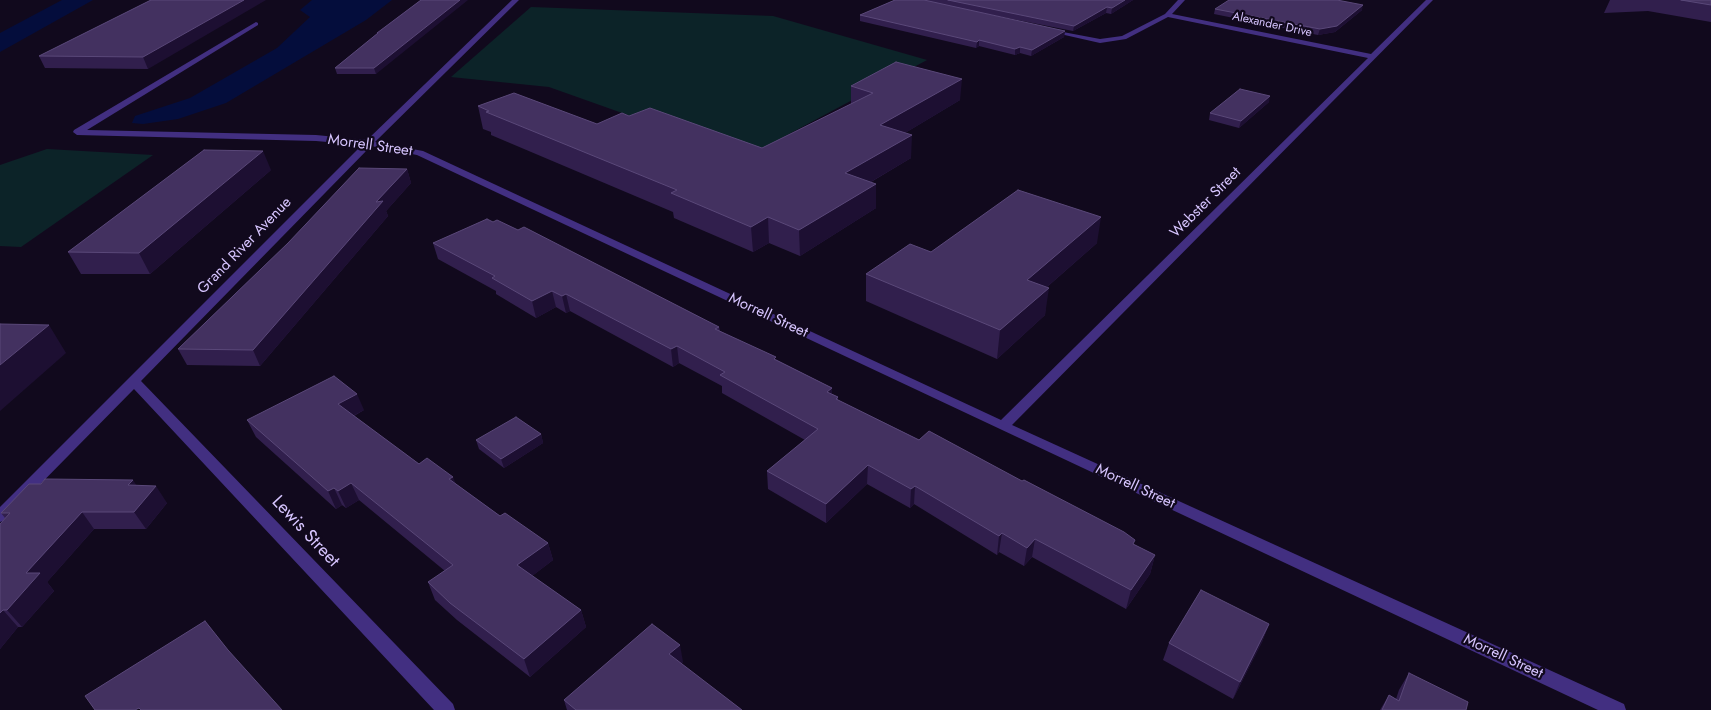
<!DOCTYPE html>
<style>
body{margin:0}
canvas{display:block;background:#11091d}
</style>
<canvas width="1711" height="710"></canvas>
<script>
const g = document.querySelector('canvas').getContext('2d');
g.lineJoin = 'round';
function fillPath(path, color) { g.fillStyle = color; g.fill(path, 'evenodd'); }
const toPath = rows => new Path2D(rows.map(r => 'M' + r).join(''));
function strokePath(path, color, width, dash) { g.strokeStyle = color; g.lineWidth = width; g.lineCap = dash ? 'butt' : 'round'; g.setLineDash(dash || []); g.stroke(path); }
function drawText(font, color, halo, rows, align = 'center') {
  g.font = font + ' Jost,sans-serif'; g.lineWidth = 4.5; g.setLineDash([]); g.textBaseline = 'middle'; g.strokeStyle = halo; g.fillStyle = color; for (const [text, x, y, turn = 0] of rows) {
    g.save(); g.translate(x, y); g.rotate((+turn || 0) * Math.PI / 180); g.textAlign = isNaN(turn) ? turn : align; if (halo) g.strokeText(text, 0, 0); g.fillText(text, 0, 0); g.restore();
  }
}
fillPath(toPath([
 [531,7,773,16,927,60,746,157,549,87,451,77],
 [47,149,153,155,21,247,0,246,0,165]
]), '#0c2328');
fillPath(toPath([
 [62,0,93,0,0,52,0,33],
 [312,0,392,0,366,20,226,103,178,119,143,124,132,123,135,116,190,98,277,48,310,17,300,10]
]), '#040d3c');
fillPath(toPath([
 [512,0,519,0,375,142,423,151,1001,420,1368,58,1168,17,1126,39,1100,43,1047,31,1047,29,1100,39,1122,36,1165,14,1178,0,1185,0,1172,14,1371,54,1426,0,1433,0,1012,425,1624,704,1626,710,1598,710,417,155,371,146,141,381,453,704,455,710,434,710,134,389,5,520,0,522,0,507,362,145,316,141,77,135,73,132,74,130,256,22,258,23,258,25,87,130,316,135,367,140,512,0]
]), '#422f81');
fillPath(toPath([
 [151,0,148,69,45,68,39,56],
 [421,0,376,74,337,74,335,68,377,34,377,33],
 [895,0,1133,0,1111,14,1106,13,1073,31,967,10,1065,31,1064,37,1031,56,1020,53,1015,55,979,46,976,48,860,21,860,15],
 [1610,0,1711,0,1711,22,1648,11,1604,13],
 [1215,9,1362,10,1335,32,1318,35,1214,14],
 [851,86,960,100,905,133,911,158,871,182,876,208,800,256,769,243,753,252,674,218,673,212,491,135,491,132,483,129,478,106,597,124,629,116,762,148,851,104],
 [1269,102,1239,128,1209,120,1210,113],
 [407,169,411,183,386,211,388,216,260,366,187,365,178,349],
 [271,170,150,274,81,274,68,252],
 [433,243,719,327,720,331,832,388,832,394,838,397,838,400,1155,555,1150,574,1126,609,1032,557,1024,566,999,552,997,555,914,504,910,508,867,484,826,523,768,489,767,471,805,440,722,393,722,386,679,363,673,367,570,311,566,313,556,307,536,318,496,294,496,291,438,259],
 [1097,243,1047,287,1045,315,997,359,866,301,866,274,931,252],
 [364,410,354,416,419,464,456,484,500,516,548,543,553,560,532,576,581,610,586,627,530,677,457,620,435,600,428,582,445,571,359,500,346,508,342,505,336,509,256,437,247,420],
 [541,434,543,443,504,468,479,449,476,440],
 [136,486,167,503,146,529,94,529,47,582,54,591,22,627,18,627,0,649,0,524,5,518,1,513],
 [1269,624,1262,642,1233,699,1163,660,1169,643],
 [683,662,681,664,742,710,567,710,564,700],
 [1409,673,1466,710,1380,710,1389,695,1396,699,1399,690]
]), '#311f4d');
fillPath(toPath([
 [244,0,266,0,148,69,143,57],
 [460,0,468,0,376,74,374,68],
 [1125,0,1133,0,1111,14,1112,8],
 [1363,5,1362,10,1335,32,1318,35,1320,29],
 [1107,7,1106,13,1073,31,1074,26],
 [1065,31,1064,37,1031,56,1032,50],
 [979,40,979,46,976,48,977,42],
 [1020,47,1020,53,1015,55,1015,49],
 [962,79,960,100,880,148,880,125],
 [1270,96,1269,102,1239,128,1241,121],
 [912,135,911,158,845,197,845,173],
 [263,151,271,170,150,274,139,253],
 [407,169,411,183,386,211,388,216,260,366,253,350,376,202],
 [876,184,876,208,800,256,799,230],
 [768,217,769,243,753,252,751,227],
 [1101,217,1097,243,1024,307,1027,280],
 [1049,288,1045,315,997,359,1000,330],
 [552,291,556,307,536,318,532,301],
 [566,294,570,311,566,313,562,296],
 [49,325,66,353,0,411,0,365],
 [677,346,679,363,673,367,671,349],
 [832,388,832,406,827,392],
 [357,394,364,410,345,420,338,404],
 [541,434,543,443,504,468,501,459],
 [868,465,867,484,826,523,826,504],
 [453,477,460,494,449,479],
 [133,480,144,497,128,485],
 [351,483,359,500,346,508,338,491],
 [156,486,167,503,146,529,134,512],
 [915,486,914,504,910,508,911,489],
 [334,488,342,505,336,509,328,491],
 [82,512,94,529,47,582,54,591,22,627,7,610,26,573],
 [1002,533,999,552,997,555,999,536],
 [1035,539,1032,557,1024,566,1027,548],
 [548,543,553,560,523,583,517,565],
 [1155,555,1150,574,1126,609,1131,590],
 [3,610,18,627,0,649,0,613],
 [581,610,586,627,530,677,524,659],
 [1269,624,1262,642,1233,699,1240,682],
 [680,645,683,662,673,672,669,654]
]), '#1d0f32');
const building = toPath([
 [151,0,244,0,143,57,39,56,151,0],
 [421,0,460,0,374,68,335,68,378,33,377,33,421,0],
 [895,0,924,0,1065,31,1032,50,1020,47,1015,49,979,40,977,42,860,15,895,0],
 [948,0,1125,0,1112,8,1107,7,1074,26,948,0],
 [1229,0,1337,0,1363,5,1337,26,1320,29,1215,9,1229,0],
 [1681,0,1711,0,1711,5,1681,0],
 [896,62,962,79,880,125,912,135,845,173,876,184,799,230,768,217,751,227,671,193,677,190,486,112,489,111,478,106,514,93,597,124,622,113,629,116,650,108,762,148,873,93,851,86,896,62],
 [1240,89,1270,96,1241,121,1210,113,1240,89],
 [204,150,263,151,139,253,68,252,204,150],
 [359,168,407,169,376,202,383,201,253,350,178,349,288,243,359,168],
 [1018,190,1101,217,1027,280,1049,288,1000,330,866,274,910,244,931,252,1018,190],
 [487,219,493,222,497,220,518,230,524,227,719,327,715,329,776,357,774,359,832,388,827,392,838,397,836,399,919,440,929,431,1022,481,1024,480,1124,532,1135,540,1133,544,1155,555,1131,590,1035,539,1027,548,1002,533,999,536,915,486,911,489,868,465,826,504,767,471,818,429,720,375,725,372,677,346,671,349,566,294,562,296,552,291,532,301,492,278,495,276,433,243,487,219],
 [0,324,49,325,0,365,0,324],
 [334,376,357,394,338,404,419,464,427,458,453,477,449,479,500,516,505,513,548,543,517,565,581,610,524,659,450,603,428,582,453,565,351,483,338,491,334,488,328,491,247,420,334,376],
 [516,417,541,434,501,459,476,440,516,417],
 [45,479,133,480,128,485,156,486,134,512,82,512,26,573,40,573,7,610,3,610,0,613,0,524,10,513,1,513,29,484,41,484,45,479],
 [1201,590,1269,624,1240,682,1169,643,1201,590],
 [205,621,228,650,282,710,141,710,139,708,135,710,95,710,85,696,205,621],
 [652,624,680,645,669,654,742,710,576,710,564,700,652,624],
 [1409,673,1468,702,1466,710,1382,710,1389,695,1399,701,1409,673]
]);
fillPath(building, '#433160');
strokePath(building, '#5a4879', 1);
drawText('12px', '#d7c5ff', '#11091d', [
 ["Alexander Drive",1272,25,12]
]);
drawText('15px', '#d7c5ff', '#11091d', [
 ["Morrell Street",370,146,8],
 ["Webster Street",1206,203,-45],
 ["Grand River Avenue",245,246,-46],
 ["Morrell Street",768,316,25],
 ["Morrell Street",1135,487,25],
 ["Morrell Street",1503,657,25]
]);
drawText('18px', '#d7c5ff', '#11091d', [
 ["Lewis Street",305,532,47]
]);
</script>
